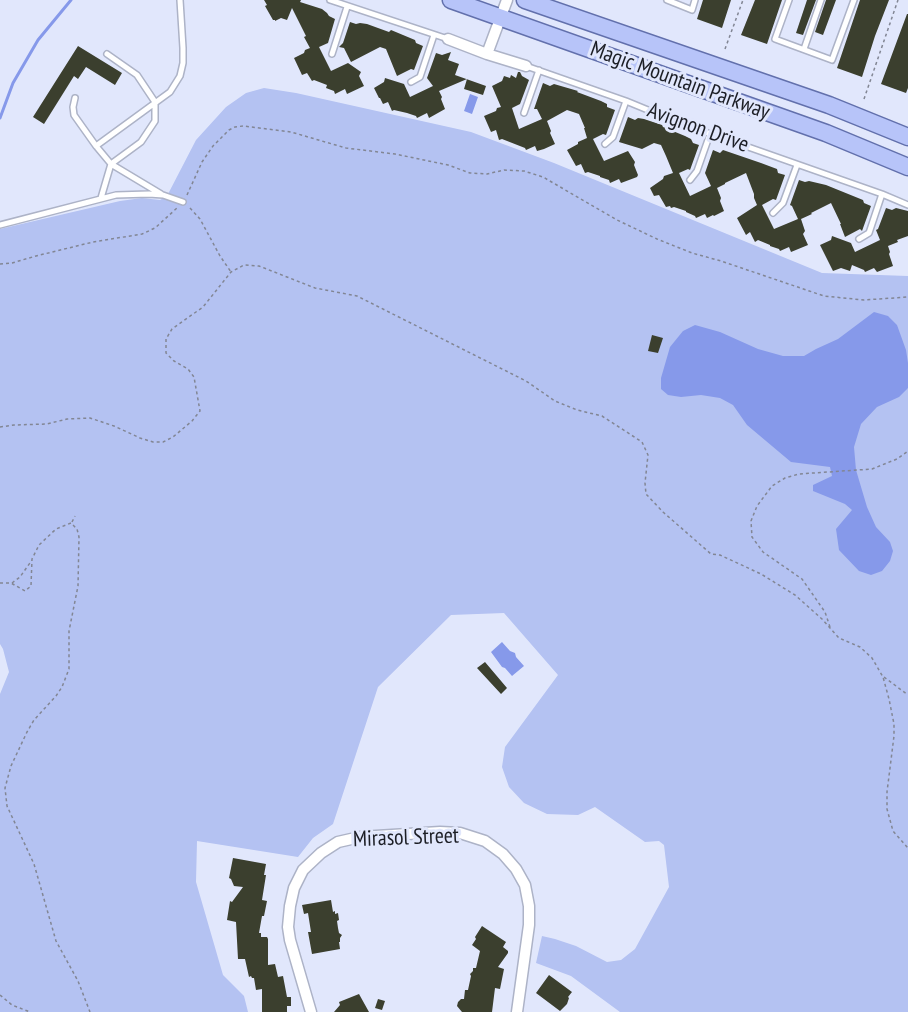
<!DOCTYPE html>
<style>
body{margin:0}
canvas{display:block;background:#e1e7fc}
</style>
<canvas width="908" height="1012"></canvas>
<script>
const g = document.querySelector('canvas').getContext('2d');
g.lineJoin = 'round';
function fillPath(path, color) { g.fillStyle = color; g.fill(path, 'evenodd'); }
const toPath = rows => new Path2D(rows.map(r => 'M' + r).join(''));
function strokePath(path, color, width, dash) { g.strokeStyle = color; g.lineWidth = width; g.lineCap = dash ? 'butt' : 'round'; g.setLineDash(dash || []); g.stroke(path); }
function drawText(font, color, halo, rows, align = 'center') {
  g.font = font + ' "PT Sans Narrow",sans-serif'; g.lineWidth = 6; g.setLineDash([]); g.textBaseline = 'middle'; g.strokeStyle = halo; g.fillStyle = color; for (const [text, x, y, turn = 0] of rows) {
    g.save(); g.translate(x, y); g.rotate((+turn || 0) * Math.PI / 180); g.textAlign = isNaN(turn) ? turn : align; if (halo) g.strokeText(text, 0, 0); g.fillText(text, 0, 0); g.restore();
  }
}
fillPath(toPath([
 [264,88,296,93,471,132,554,163,822,273,908,276,908,1012,620,1012,571,976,536,963,542,936,555,939,576,946,607,962,621,960,635,949,669,887,664,845,659,841,645,842,595,807,578,815,547,814,524,803,509,787,502,767,505,747,558,675,504,613,451,615,378,687,333,824,313,838,298,857,197,841,196,882,223,975,244,996,248,1012,0,1012,0,694,9,672,3,649,0,644,0,229,120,201,142,198,160,200,167,196,196,140,226,107,246,93]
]), '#b4c2f2');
fillPath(toPath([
 [470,94,478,97,472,114,464,111],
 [874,312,888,316,897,325,906,350,908,363,908,388,899,397,877,407,861,424,854,447,856,470,867,507,876,527,890,542,893,551,890,561,882,571,871,575,859,571,839,550,836,529,852,510,845,504,813,491,813,485,832,476,830,467,791,462,747,425,733,405,720,398,701,395,681,397,668,395,661,389,661,378,670,347,683,331,695,325,720,332,758,349,783,356,804,356,816,349,838,339],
 [502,642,510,651,515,653,516,657,524,666,512,676,505,668,502,667,491,652]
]), '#8699ea');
strokePath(toPath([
 [0,118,13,83,38,40,71,0]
]), '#8699ea', 3);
fillPath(toPath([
 [264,0,301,0,300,2,322,9,327,13,329,16,335,19,328,43,319,47,331,71,348,63,361,72,359,76,364,86,347,94,345,89,335,94,334,91,326,88,327,85,314,80,312,81,307,73,302,75,294,58,304,53,305,50,310,48,304,37,306,36,292,8,287,20,281,18,275,21,275,20,273,20,265,6,267,5],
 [703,0,731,0,722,28,697,19],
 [755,0,782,0,767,44,741,35],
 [807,0,816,0,803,35,796,33],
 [826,0,836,0,823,35,815,32],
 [860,0,889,0,875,36,862,77,837,68],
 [907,14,908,14,908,88,906,93,881,84],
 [350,22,356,24,360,23,367,24,389,32,391,30,415,40,416,43,423,46,414,70,411,69,397,76,386,49,380,47,351,62,344,48,339,47,343,43],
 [78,46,122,73,115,85,86,67,78,79,74,76,44,124,33,117],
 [451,52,448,60,459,64,455,75,486,86,483,95,464,89,467,79,439,91,442,97,441,99,445,109,429,118,427,113,417,118,416,116,407,113,394,110,392,111,388,102,383,104,380,98,379,98,374,88,384,82,385,78,404,84,410,97,433,86,427,78,436,53,442,55],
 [518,72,520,72,522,76,529,80,520,104,512,108,519,129,542,119,537,109,534,109,543,83,550,86,554,84,578,91,577,92,601,101,607,104,607,107,615,110,606,135,603,134,593,139,604,161,628,151,635,162,634,165,638,175,637,177,621,183,619,179,610,183,609,180,600,177,600,176,588,172,585,173,581,164,576,166,567,150,578,144,578,142,587,138,584,128,585,128,579,114,567,110,547,121,551,131,550,133,555,144,544,149,537,151,535,146,526,150,525,148,502,139,499,140,496,130,491,132,484,116,496,111,497,108,501,107,492,86,502,81,504,76,510,78,511,75,516,78],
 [628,117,635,120,638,118,644,119,662,125,663,127,685,136,691,139,693,143,699,145,690,170,688,169,679,173,690,196,711,186,705,173,713,150,720,153,723,150,761,163,777,169,778,173,785,175,776,200,773,199,762,205,774,229,798,219,792,206,790,205,799,180,805,182,809,181,826,185,863,200,864,203,871,206,862,231,860,229,845,237,840,224,841,224,831,203,811,213,812,214,801,219,805,231,803,234,808,245,791,252,789,247,780,251,779,249,770,246,770,245,758,240,755,242,750,232,746,235,737,218,757,205,754,198,754,194,746,173,725,183,725,184,717,188,721,198,720,201,724,211,714,216,713,215,707,218,705,214,696,218,695,216,686,212,686,211,674,207,671,208,670,206,666,207,659,195,654,196,650,188,663,179,664,176,673,173,666,156,661,145,654,143,642,149,619,142],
 [886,208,892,210,896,208,908,211,908,236,897,240,898,242,888,246,890,252,889,254,893,266,877,272,874,268,865,272,864,270,852,265,850,271,841,268,833,271,820,245,831,240,832,236,851,243,855,252,880,240,876,230,878,229],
 [652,335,663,338,658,353,648,351],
 [485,662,507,688,501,694,477,668],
 [233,858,266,864,264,875,266,875,262,900,267,901,264,916,262,916,259,933,261,933,261,937,267,937,268,939,268,965,275,964,278,977,283,976,287,997,291,997,291,1006,287,1006,287,1012,262,1012,262,989,256,990,254,978,252,978,251,976,249,977,245,959,238,959,236,922,227,920,230,901,232,902,243,887,234,886,231,879,229,878],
 [331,900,333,912,335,911,335,914,338,913,339,920,337,921,338,928,339,933,342,935,340,938,340,942,339,942,340,949,312,954,308,932,311,932,308,913,304,914,302,905],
 [482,926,506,942,503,947,508,951,508,953,498,967,504,969,500,989,495,988,492,1012,462,1012,457,1006,458,1002,461,999,464,999,465,990,468,990,471,976,470,974,473,971,473,968,476,968,480,951,472,945,476,939,475,937],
 [549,975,572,992,568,997,569,998,567,1004,560,1011,536,993],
 [359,994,369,1012,334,1012,340,1005,339,1002],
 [378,999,385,1001,382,1010,375,1008]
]), '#3b3f2e');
const service = toPath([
 [330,0,448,39],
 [667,0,692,10,695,0],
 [789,0,775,39,832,60,854,0],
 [804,49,821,0],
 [332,54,347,7],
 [526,66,626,101,677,122,882,194,908,205],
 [411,82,420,77,434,35],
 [75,98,73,107,74,115,96,146,111,164,161,194],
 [524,113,539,70],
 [605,144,613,137,626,101],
 [96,146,170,92,180,76,183,63,183,48,180,0],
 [690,180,697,171,710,134],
 [101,198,111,164,141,142,155,121,155,102,137,75,107,54],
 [773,213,783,203,797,165],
 [0,225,116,195,149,194,163,195,183,202],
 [859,239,869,233,882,194]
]);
const minor = toPath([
 [448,39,487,54,526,66],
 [487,54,507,0],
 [311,1012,290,940,288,927,290,906,294,888,303,870,321,853,338,842,360,837,440,832,460,833,485,841,503,854,516,869,525,885,529,906,529,925,517,1012]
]);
const primary = toPath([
 [451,0,826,133,908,167],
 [525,0,829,105,908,137]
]);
strokePath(service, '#adb3c7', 8);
strokePath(minor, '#adb3c7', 13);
strokePath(primary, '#6270ac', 19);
strokePath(toPath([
 [725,49,743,0],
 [864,99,898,0],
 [187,195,202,162,213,146,229,130,235,127,243,126,291,132,346,148,395,154,448,165,470,173,487,174,504,170,524,171,543,177,617,220,657,239,692,253,721,261,824,296,864,300,908,297],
 [190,208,200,219,220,256,231,272],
 [0,264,12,263,36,256,93,242,142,234,155,228,177,208],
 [0,427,14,425,47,424,67,419,90,418,114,426,140,438,153,442,163,442,173,437,192,421,200,411,194,377,188,369,174,361,166,353,166,339,172,329,203,307,231,272,244,265,259,266,315,288,357,296,526,381,555,401,577,410,602,416,642,442,648,455,645,483,646,494,663,512,711,554,720,555,761,574,795,595,822,619,839,638,860,647,872,658,883,677,889,699,894,724,894,736,887,792,887,809,893,831,908,848],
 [72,522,75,516],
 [0,583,11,583,25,591,31,586,32,559,39,545,56,529,71,523,77,529,79,537,78,586,69,631,69,669,62,687,56,696,34,720,27,732,11,766,5,788,7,806,34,864,56,941,78,981,90,1012],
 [12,583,20,577,32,560],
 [830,627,825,612,802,579,763,552,752,537,751,521,757,506,772,486,785,478,799,474,872,469,897,459,908,451],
 [884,677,908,695],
 [0,995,12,1005,30,1012]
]), '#828694', 1.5, [3, 3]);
strokePath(service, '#fff', 5);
strokePath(minor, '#fff', 10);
strokePath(primary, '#b7c4f9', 16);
drawText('22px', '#1c1e25', '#e1e7fc', [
 ["Magic Mountain Parkway",680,81,20],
 ["Avignon Drive",698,128,20],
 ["Mirasol Street",406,838,-2]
]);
</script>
